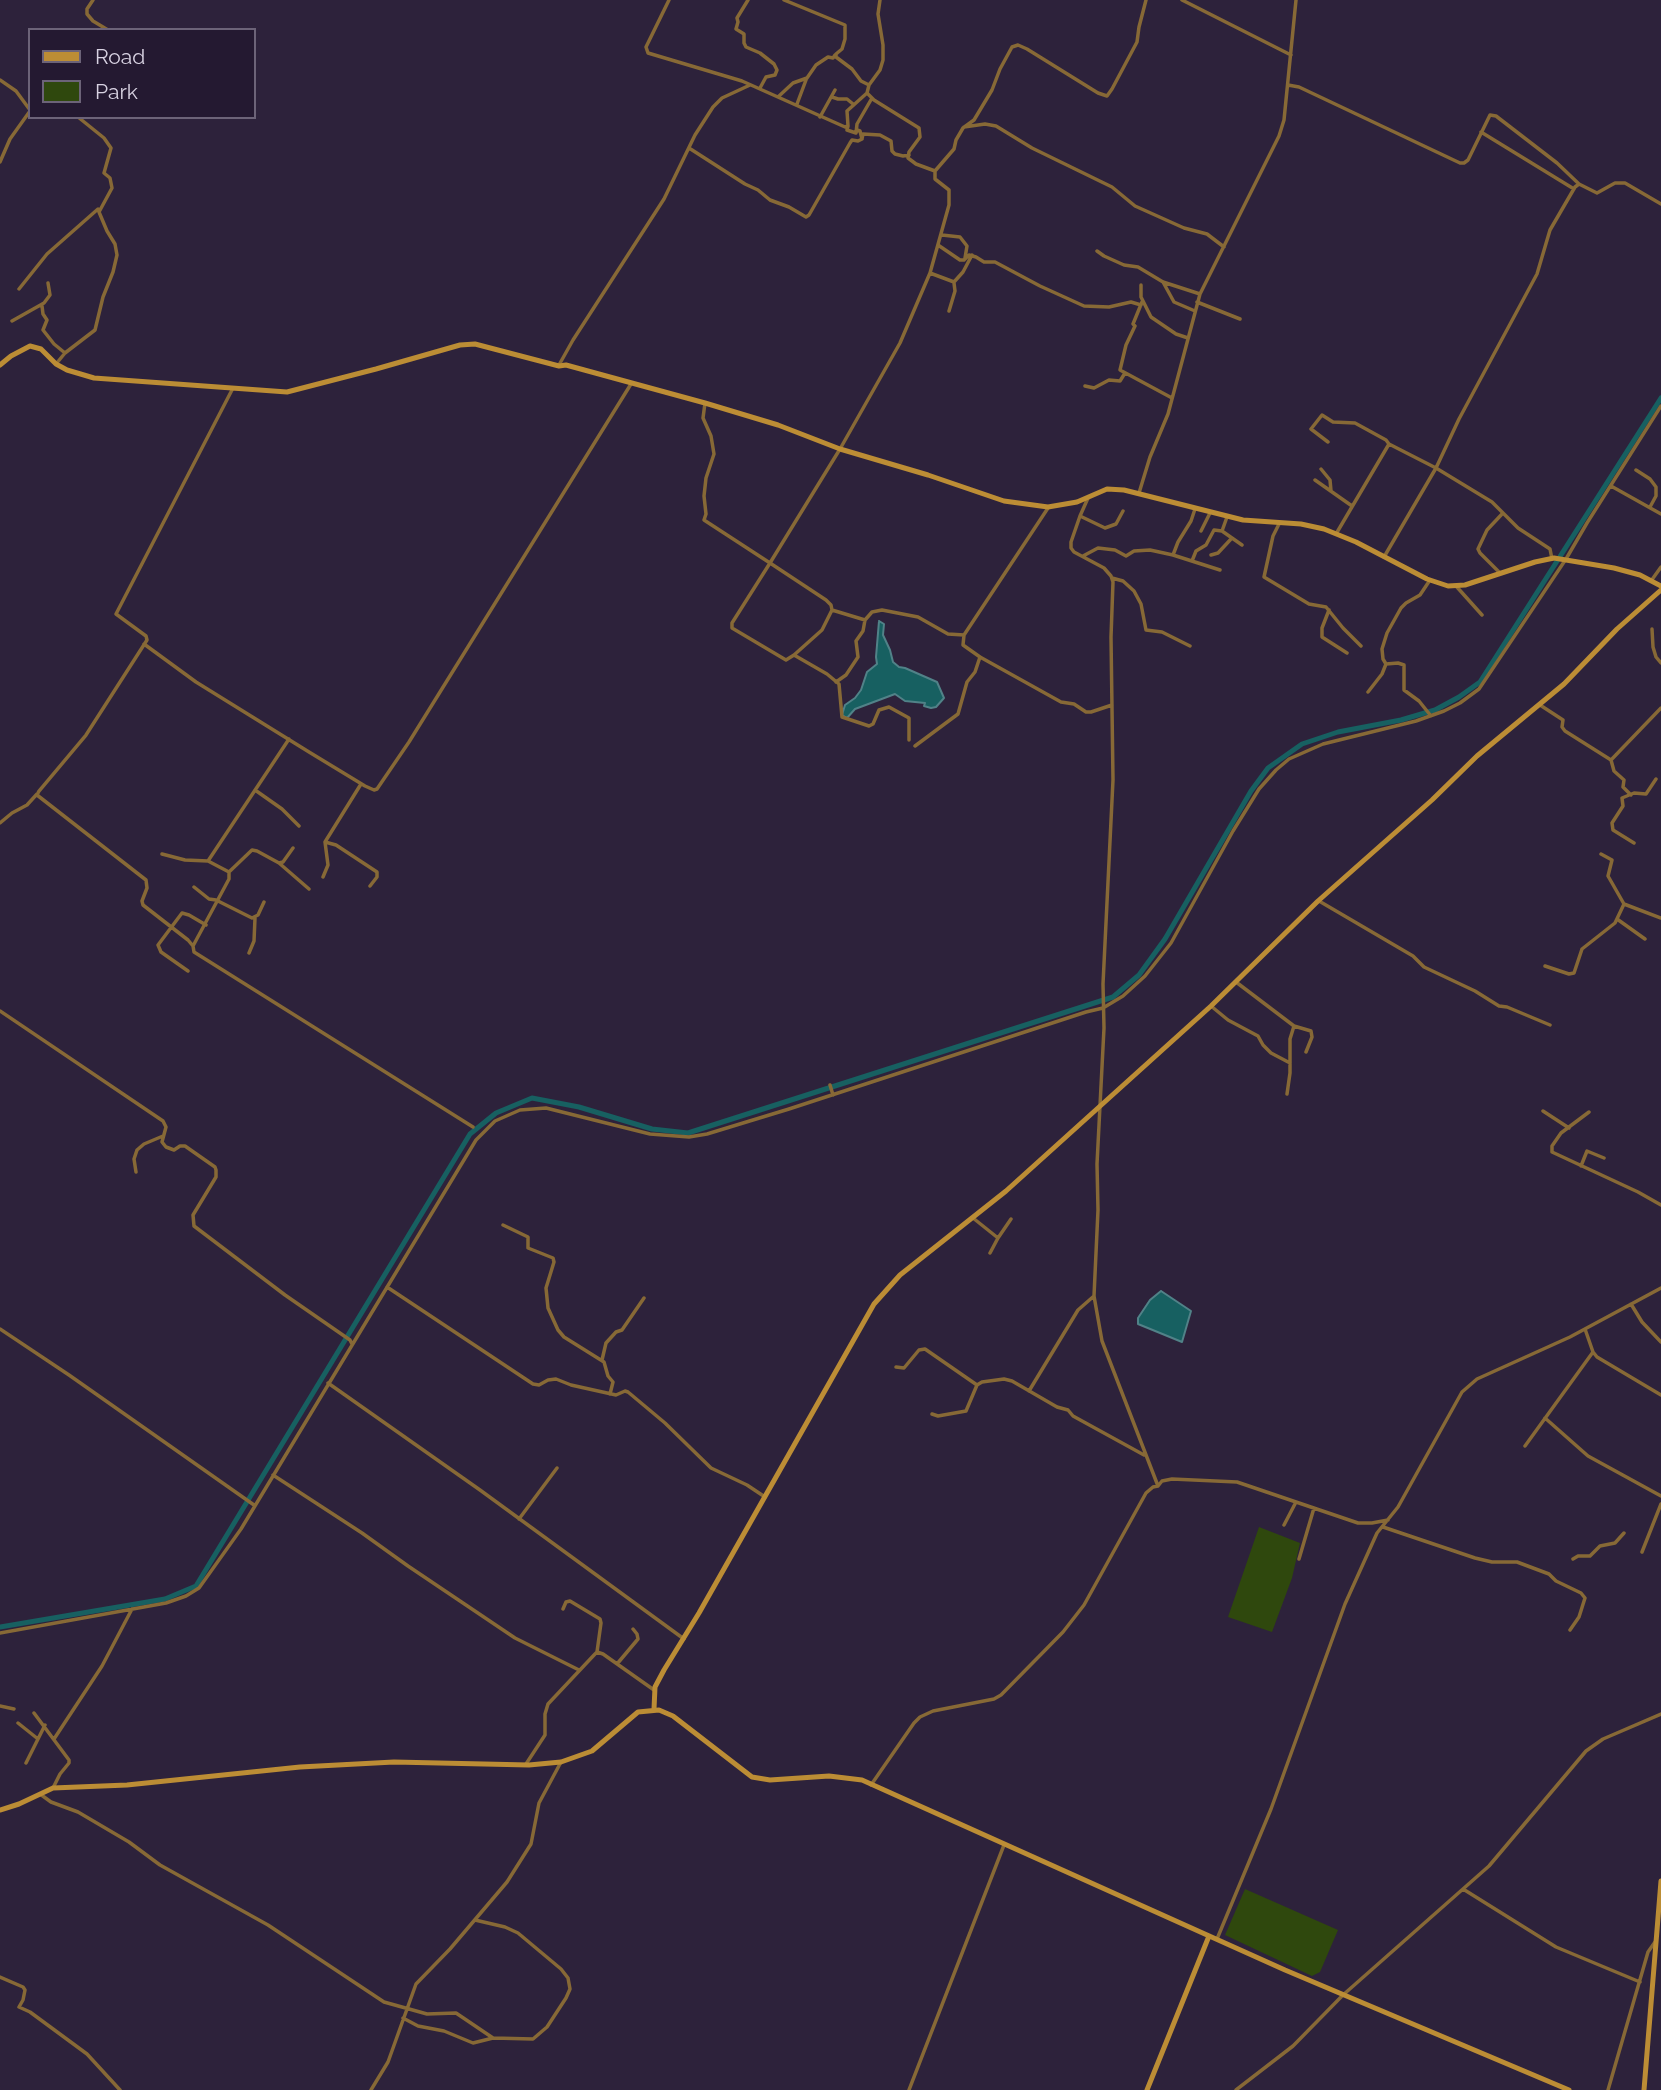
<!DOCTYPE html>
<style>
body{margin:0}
#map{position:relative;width:1661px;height:2090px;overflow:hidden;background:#2d223b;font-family:Raleway,sans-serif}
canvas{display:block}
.legend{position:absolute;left:28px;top:28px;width:228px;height:91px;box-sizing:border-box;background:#241931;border:2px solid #6c6378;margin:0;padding:9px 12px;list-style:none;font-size:21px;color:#d8d2e2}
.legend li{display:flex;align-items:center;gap:14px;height:35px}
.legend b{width:35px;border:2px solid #6c6378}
</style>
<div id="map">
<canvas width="1661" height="2090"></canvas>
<ul class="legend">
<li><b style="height:9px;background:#bc8d35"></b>Road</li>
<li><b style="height:19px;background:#2f480d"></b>Park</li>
</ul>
</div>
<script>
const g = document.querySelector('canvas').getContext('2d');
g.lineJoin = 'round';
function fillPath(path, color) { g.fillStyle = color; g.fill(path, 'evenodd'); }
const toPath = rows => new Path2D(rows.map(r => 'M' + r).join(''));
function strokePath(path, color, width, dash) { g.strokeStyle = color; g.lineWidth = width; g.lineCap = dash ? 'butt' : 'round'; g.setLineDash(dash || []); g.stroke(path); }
fillPath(toPath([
 [1259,1527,1300,1543,1292,1578,1272,1632,1228,1617],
 [1245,1889,1338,1930,1320,1972,1312,1976,1225,1935]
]), '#2f480d');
const water = toPath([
 [879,621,884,624,883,635,890,650,893,662,899,667,905,668,937,682,944,698,936,707,931,708,924,706,925,703,905,701,895,694,855,709,847,718,842,715,845,705,855,698,861,690,867,672,877,664,876,657,879,621],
 [1161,1291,1191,1311,1182,1342,1138,1324,1138,1318,1150,1300,1161,1291]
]);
fillPath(water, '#176061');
strokePath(water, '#518288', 2);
strokePath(toPath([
 [0,1627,165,1599,196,1586,470,1134,496,1113,532,1098,579,1107,652,1129,688,1133,1113,997,1139,975,1165,939,1251,791,1268,768,1302,744,1338,732,1401,720,1435,710,1459,697,1480,682,1661,398]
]), '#176061', 5);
strokePath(toPath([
 [93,0,87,9,87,14,93,21,108,30],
 [669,0,646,47,648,53,742,81,845,127,848,126,847,130,856,133],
 [748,0,737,18,738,22,736,29,744,34,744,43,746,47,760,53,774,64,777,70,775,75,766,77,760,88],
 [784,0,845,25,845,39,842,49,836,54,836,57,852,69,861,81,869,85],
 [880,0,878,14,883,45,883,60,880,70,869,85,867,93,874,100,919,128,920,137,909,152,908,158,916,164,935,171],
 [1182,0,1291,55],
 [0,80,16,91,30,110],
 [1288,85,1299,87,1460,163,1464,163,1468,160,1490,115,1496,116,1557,163,1579,184],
 [779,96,793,83,807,78,816,65,828,57,833,58,835,55],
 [832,97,838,99,847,99,853,104],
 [872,98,857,124,856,133,857,130,860,131,862,139,863,134,880,135,891,141,892,151,895,154,903,156,909,155],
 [797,104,806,80],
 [820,117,835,90],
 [848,126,847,111,867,93],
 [964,127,985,124,996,126,1032,148,1112,187,1135,206,1184,228,1207,234,1224,247],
 [1481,132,1574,189],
 [689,148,745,184,758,190,770,200,789,207,806,217,809,215,850,143,852,140,858,141,862,139],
 [0,162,10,139,30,111],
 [942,235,960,237,967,246,965,258],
 [938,245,960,260,964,260,969,255,976,257,984,262,995,262,1040,286,1084,306,1109,307,1131,302,1141,305],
 [1097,251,1104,256,1124,265,1138,267,1163,282,1200,294],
 [930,273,954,282,963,272,972,255],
 [1163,282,1174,302,1195,311],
 [1141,285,1141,297,1151,317,1176,334,1188,338],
 [19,289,47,254,98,209],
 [1142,302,1133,324,1135,326,1126,345,1120,370,1172,398],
 [1197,302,1240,319],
 [42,306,43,314,47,320,43,330,54,344,65,353],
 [949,311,955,291,954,283],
 [12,321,44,303,50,295,48,283],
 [56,364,65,353,95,330,103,297,113,272,117,255,115,244,107,231,99,212,112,188,110,178,104,173,111,148,104,138,78,117],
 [559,365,573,340,664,199,695,135,713,107,722,98,750,85],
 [1085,386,1094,388,1109,380,1120,381,1125,373],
 [233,388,116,614,146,636,147,640,86,735,39,791,37,795,146,880,147,888,142,901,143,905,188,940,193,946,194,952,473,1127],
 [705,403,703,418,711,436,714,454,706,478,704,496,706,514,704,520,770,563,732,623,732,628,786,660,794,655,822,630,832,610],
 [1328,442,1311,429,1322,415,1333,422,1355,423,1386,440,1389,444,1336,534],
 [1389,444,1436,468,1492,502,1518,528,1550,549,1552,559],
 [1321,469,1330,480,1331,491],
 [1636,470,1650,479,1656,487,1656,496,1650,507],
 [1315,480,1352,506],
 [1611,486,1661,514],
 [1139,493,1150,457,1168,414,1200,294,1279,136,1284,120,1296,0],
 [1088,498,1080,516,1071,542,1071,548,1074,552,1104,568,1111,576,1113,582,1111,637,1113,780,1103,984,1104,1028,1097,1164,1098,1210,1094,1296,1102,1341,1158,1486],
 [1048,508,964,635,963,645,980,657,1061,702,1074,704,1086,712,1091,712,1112,705],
 [1080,516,1105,528,1116,524,1123,511],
 [1279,524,1273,536,1264,577,1309,604,1326,607,1343,628,1361,646],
 [1201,531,1210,513],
 [1222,531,1227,517],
 [1173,555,1178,542,1191,521,1195,509],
 [1211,555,1218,553,1231,539],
 [1083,556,1098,548,1115,550,1126,556,1134,551,1150,550,1173,555,1220,570],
 [1384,557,1436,468,1459,419,1537,274,1550,230,1575,187,1579,184,1597,193,1615,183,1625,183,1661,204],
 [1192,561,1196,551,1206,545,1214,530,1222,531,1242,545],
 [1500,573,1480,553,1478,549,1487,530,1502,514],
 [1112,578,1123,581,1134,591,1141,604,1146,630,1162,632,1190,646],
 [1430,580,1420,595,1406,603,1401,608,1387,633,1382,649,1383,659,1386,664,1398,663,1404,665,1404,690,1419,701,1431,716],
 [1651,581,1661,567],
 [1456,586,1482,615],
 [1329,610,1322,628,1322,637,1347,653],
 [1652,629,1653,647,1656,657,1661,663],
 [964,635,948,634,918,617,882,610,872,612,865,620,832,610,831,605,826,600,770,563,840,449,900,343,930,273,949,205,949,190,935,179,935,171,954,149,956,140,963,128,974,120,992,90,1000,69,1012,47,1018,45,1027,49,1098,93,1107,96,1112,89,1137,42,1139,27,1146,0],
 [144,644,196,682,309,752,365,786,374,790,377,789,409,742,631,384],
 [794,655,827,674,839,684,842,717,869,726,873,724,879,710,889,707,909,718,909,740],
 [836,682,846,675,858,657,856,641,863,631,865,620],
 [1368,692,1382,674,1386,664],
 [1540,705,1563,720,1562,727,1565,731,1611,760,1661,708],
 [915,746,958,714,967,682,975,672,980,657],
 [1611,760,1614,771,1624,780,1623,787,1631,795],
 [255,790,282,809,299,826],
 [0,823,12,813,27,805,37,794],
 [325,842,336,845,377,872,377,877,370,886],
 [1634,843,1613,830,1612,823,1623,806,1622,798,1634,793,1646,794,1656,779],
 [162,854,185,860,208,861,229,872,229,879,193,946],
 [1601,854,1612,860,1608,876,1624,904,1661,918],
 [208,861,289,739],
 [279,863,309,889],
 [229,872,252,850,257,851,279,863,283,862,293,848],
 [323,877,328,865,325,842,361,784],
 [194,887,209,899,216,900,252,918,258,915,264,902],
 [1319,901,1413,956,1424,967,1475,991,1499,1006,1507,1007,1550,1025],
 [1617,919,1645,939],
 [249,953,254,941,255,918],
 [1545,966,1569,974,1574,973,1582,949,1615,923,1624,904],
 [188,971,161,952,158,945,182,913,189,915,206,925],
 [1236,982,1294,1026,1290,1039,1290,1073,1287,1094],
 [1211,1006,1228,1020,1258,1036,1263,1045,1271,1053,1290,1063],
 [0,1011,163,1121,166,1127,162,1142,166,1147,174,1150,180,1146,185,1146,215,1167,216,1170,216,1177,193,1215,194,1226,285,1295,350,1340,352,1344],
 [1294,1026,1311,1031,1312,1037,1306,1052],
 [830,1085,833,1095],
 [1543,1111,1569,1128],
 [1589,1112,1561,1133,1552,1146,1552,1152,1638,1192,1661,1205],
 [1581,1166,1587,1151,1604,1158],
 [136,1172,134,1159,137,1150,144,1144,163,1136],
 [973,1218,998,1238,1011,1219],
 [503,1225,528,1237,528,1248,553,1258,554,1262,546,1288,548,1308,558,1330,564,1337,604,1362,608,1376,613,1382,610,1394],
 [990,1253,998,1238],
 [387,1287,533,1384,539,1385,548,1380,556,1379,571,1385,616,1395,625,1391,628,1392,665,1423,711,1468,747,1485,765,1497],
 [1631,1304,1642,1322,1661,1342],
 [0,1329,69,1375,254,1505],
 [1585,1329,1593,1352,1597,1357,1661,1395],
 [602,1360,606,1343,616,1332,622,1330,644,1298],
 [896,1367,904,1368,919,1350,925,1349,977,1385],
 [328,1383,480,1490,684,1639],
 [1029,1391,1078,1310,1094,1296],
 [932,1414,938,1416,966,1411,977,1385,982,1382,1004,1379,1012,1381,1057,1407,1068,1410,1073,1416,1144,1455],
 [1545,1418,1588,1456,1661,1496],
 [1525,1446,1593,1352],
 [273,1475,362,1533,408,1566,515,1638,579,1670],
 [519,1519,557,1468],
 [1284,1525,1296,1502],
 [1383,1527,1475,1558,1492,1562,1517,1562,1549,1574,1556,1581,1581,1593,1585,1598,1579,1617,1570,1630],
 [1642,1552,1661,1504],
 [1299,1559,1314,1508],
 [1573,1559,1578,1556,1590,1556,1600,1546,1615,1543,1624,1533],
 [563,1609,566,1602,570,1601,600,1619,601,1623,597,1652],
 [0,1633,166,1603,186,1596,199,1588,241,1529,476,1140,495,1121,520,1110,546,1108,650,1134,689,1137,707,1134,789,1109,1086,1012,1103,1008,1123,996,1145,976,1171,943,1233,831,1259,789,1276,770,1289,759,1323,744,1416,721,1444,711,1460,703,1479,689,1566,559,1587,523,1661,406],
 [617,1664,638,1639,637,1634,633,1629],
 [0,1706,14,1709],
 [34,1713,69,1760,69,1763,60,1774,53,1788],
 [18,1723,38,1739],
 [54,1739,102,1666,132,1609],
 [26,1763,45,1725],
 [526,1764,545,1735,545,1714,548,1704,595,1654,597,1652,603,1654,654,1690],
 [871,1785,914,1723,920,1717,933,1711,994,1699,1001,1695,1063,1632,1084,1605,1146,1493,1153,1487,1158,1486,1162,1481,1172,1479,1237,1482,1358,1523,1372,1523,1388,1520],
 [40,1794,51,1802,78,1812,129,1842,160,1865,268,1925,384,2002,427,2014,456,2013,493,2038],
 [1463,1889,1556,1947,1640,1982],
 [1217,1939,1271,1809,1345,1604,1377,1533,1398,1507,1462,1392,1477,1379,1570,1337,1661,1288],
 [0,1977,23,1987,25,1990,23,2000,19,2007,30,2012,87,2054,120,2090],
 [403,2018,418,2026,444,2031,473,2043,493,2038,533,2039,547,2027,566,1998,570,1989,568,1978,561,1969,518,1933,505,1927,475,1920],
 [371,2090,388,2062,416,1984,450,1949,507,1882,531,1844,539,1803,561,1762],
 [909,2090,1004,1845],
 [1236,2090,1293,2046,1343,1995,1489,1866,1586,1751,1603,1739,1661,1714],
 [1608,2090,1648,1952,1655,1942]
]), '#876936', 3.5);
strokePath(toPath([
 [0,365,11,356,30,346,41,349,56,364,67,370,94,378,287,392,376,369,460,345,475,344,559,366,566,365,705,403,778,425,840,449,928,475,1004,501,1048,507,1077,502,1107,489,1124,490,1243,520,1301,524,1324,529,1356,542,1427,579,1448,586,1465,585,1535,562,1554,558,1614,568,1640,575,1661,586],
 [654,1709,655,1687,664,1670,699,1613,874,1304,900,1275,1006,1191,1211,1006,1318,901,1432,800,1477,756,1564,684,1617,629,1661,590],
 [0,1810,19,1804,53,1788,127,1785,300,1767,394,1762,529,1765,561,1762,592,1751,638,1712,659,1710,673,1716,752,1777,770,1780,829,1776,862,1780,1285,1970,1569,2090],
 [1147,2090,1209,1936],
 [1644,2090,1661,1881]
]), '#bc8d35', 5);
</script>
